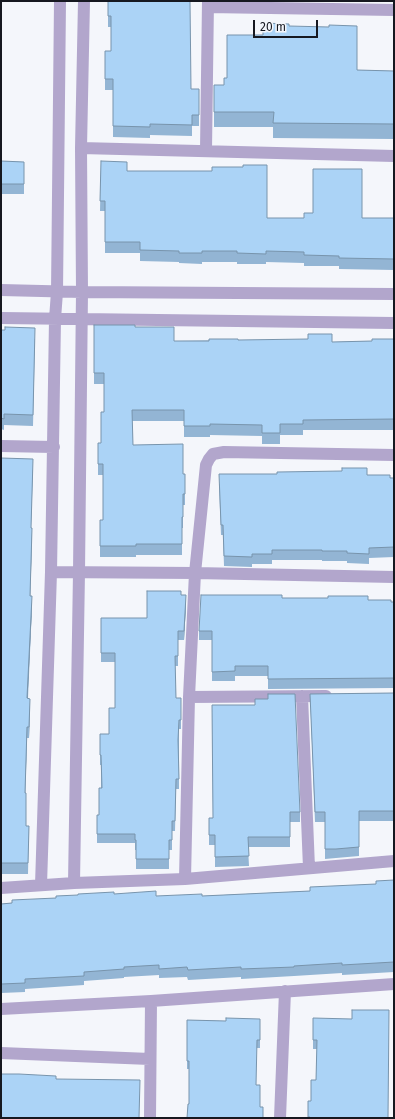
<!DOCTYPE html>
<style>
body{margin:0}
#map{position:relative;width:395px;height:1119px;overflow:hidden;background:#f4f6fb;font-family:"Fira Sans",sans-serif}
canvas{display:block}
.frame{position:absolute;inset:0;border:2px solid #161820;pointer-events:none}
.scale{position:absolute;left:253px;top:20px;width:65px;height:18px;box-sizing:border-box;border:2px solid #161820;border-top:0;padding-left:5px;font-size:12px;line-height:14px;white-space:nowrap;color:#161820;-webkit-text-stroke:3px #f4f6fb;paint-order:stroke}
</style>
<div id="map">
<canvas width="395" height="1119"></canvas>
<div class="frame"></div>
<div class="scale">20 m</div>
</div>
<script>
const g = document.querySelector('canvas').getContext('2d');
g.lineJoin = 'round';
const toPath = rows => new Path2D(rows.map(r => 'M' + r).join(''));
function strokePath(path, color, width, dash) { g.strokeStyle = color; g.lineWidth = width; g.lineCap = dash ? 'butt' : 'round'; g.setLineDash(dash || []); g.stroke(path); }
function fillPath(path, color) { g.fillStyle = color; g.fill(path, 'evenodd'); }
strokePath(toPath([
 [208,7,394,10],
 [81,148,394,156],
 [206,150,208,1],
 [1,290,82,292,394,294],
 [1,318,394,323],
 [1,446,54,447],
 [51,572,195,573,394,577],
 [302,696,309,868],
 [189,697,326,696],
 [185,879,189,697,195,573,206,465,209,459,213,454,224,452,394,455],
 [74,883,79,572,82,292,81,148,84,1],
 [41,885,51,572,55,319,57,292,60,1],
 [1,888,74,883,185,879,394,861],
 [1,1009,151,1001,394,984],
 [1,1053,150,1059],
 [150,1118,151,1001],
 [280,1118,285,991]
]), '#b2a6cc', 12);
fillPath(toPath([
 [108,1,191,89,199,89,199,126,192,126,192,136,150,135,150,138,113,137,113,90,105,90,105,51,111,51,111,27,108,27],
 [289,26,357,70,394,71,394,139,273,138,273,127,214,127,214,85,224,85,227,78,263,35],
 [1,161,24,162,24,194,1,194],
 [101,161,127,171,267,218,394,218,394,270,339,269,339,266,304,266,304,263,266,262,266,264,237,264,237,262,202,262,202,264,179,263,179,262,140,261,140,253,105,253,105,211,100,211],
 [94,325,135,327,174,341,238,340,332,342,372,341,394,339,394,430,303,430,303,435,280,435,280,444,262,444,262,436,210,435,210,437,184,437,184,421,132,421,133,445,183,474,185,474,185,505,183,505,183,528,182,528,182,555,136,555,136,557,100,557,100,520,103,520,103,475,98,475,98,443,101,443,104,412,104,384,94,384],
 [1,330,35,339,33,426,4,425,4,430,1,429],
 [1,458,33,470,31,528,32,539,30,596,32,607,28,698,30,710,29,738,27,738,25,793,26,804,26,826,29,826,28,874,1,874],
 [367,475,394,478,394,557,369,558,369,564,347,563,347,561,322,561,322,560,272,560,272,564,252,564,252,567,224,566,223,535,221,535,219,484],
 [181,595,186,605,184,640,178,640,178,666,175,666,176,698,181,698,181,729,179,729,179,789,176,789,175,831,172,831,172,850,169,850,169,869,136,869,136,850,135,850,135,843,97,843,97,815,99,815,101,788,101,765,100,765,100,734,109,734,115,708,115,662,101,662,101,618,147,618],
 [282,598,368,600,394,602,394,688,268,689,268,676,235,676,235,681,212,681,212,640,199,640,199,631],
 [394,693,394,821,359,821,359,856,336,858,325,859,325,822,315,822,310,694],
 [212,705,300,812,300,822,290,822,290,847,248,847,249,866,215,867,215,845,209,845,209,818,213,818],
 [394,880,394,972,342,975,342,973,294,976,241,979,241,977,188,980,187,977,159,978,159,975,124,977,124,978,84,981,84,985,25,989,25,992,1,993,1,904,56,898,114,894,156,896,202,896,310,891,376,884],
 [313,1018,389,1118,308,1118,308,1101,311,1101,316,1080,317,1049,313,1049],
 [260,1019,260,1048,257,1048,189,1104,189,1069,187,1069,187,1020,226,1021]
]), '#93b5d4');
fillPath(toPath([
 [32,528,32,539,30,607,30,596],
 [186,595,186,605,184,640,184,631],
 [32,596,32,607,27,709,27,698],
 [30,699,30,710,29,738,29,727],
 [27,727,27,738,25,804,25,793]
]), '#7894ac');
const building = toPath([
 [108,1,190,1,191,89,199,89,199,115,192,115,192,125,150,124,150,127,113,126,113,79,105,79,105,51,111,51,111,16,108,16,108,1],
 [263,23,289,24,289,26,329,27,329,25,357,26,357,70,394,71,394,124,273,123,274,112,214,112,214,85,224,85,224,78,227,78,227,35,263,35,263,23],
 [1,161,24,162,24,184,1,184,1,161],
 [101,161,127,162,127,171,212,171,212,167,243,167,243,165,267,165,267,218,304,218,304,213,313,213,313,169,362,169,362,218,394,218,394,259,339,258,339,256,304,255,304,252,266,251,266,254,237,253,237,251,202,251,202,253,179,253,179,251,140,250,140,242,105,242,105,201,100,201,101,161],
 [94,325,135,325,135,327,174,327,174,341,209,341,209,339,238,339,238,340,308,339,308,334,332,334,332,342,372,341,372,339,394,339,394,419,303,420,303,424,280,424,280,433,262,433,262,425,210,424,210,426,184,426,184,410,132,410,133,445,183,444,183,474,185,474,185,494,183,494,183,517,182,517,182,544,136,544,136,546,100,546,100,520,103,520,103,464,98,464,98,443,101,443,101,412,104,412,104,373,94,373,94,325],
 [5,327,35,328,33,415,4,414,4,419,1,418,1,330,5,330,5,327],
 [1,458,33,459,31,528,32,528,30,596,32,596,27,698,30,699,29,727,27,727,25,793,26,793,26,826,29,826,28,863,1,863,1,458],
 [342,468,367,468,367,475,390,475,390,478,394,478,394,547,369,548,369,554,347,553,347,551,322,551,322,550,272,550,272,554,252,554,252,557,224,556,223,525,221,525,219,474,277,474,277,472,342,471,342,468],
 [147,591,181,591,181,595,186,595,184,631,178,631,178,656,175,656,176,698,181,698,181,720,179,720,178,740,179,779,176,779,175,821,172,821,172,840,169,840,169,859,136,859,136,840,135,840,135,834,97,834,97,815,99,815,99,788,102,788,101,755,100,755,100,734,109,734,109,708,115,708,115,653,101,653,101,618,147,618,147,591],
 [201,595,282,595,282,598,328,598,328,596,368,596,368,600,391,600,391,602,394,602,394,678,268,679,268,666,235,666,235,671,212,672,212,631,199,631,201,595],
 [394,693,394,811,359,811,359,847,336,849,325,849,325,812,315,812,310,694,394,693],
 [268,694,295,694,300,812,290,812,290,837,248,837,249,856,215,857,215,835,209,835,209,818,213,818,212,705,255,705,255,699,268,699,268,694],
 [394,880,394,962,342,965,342,963,294,966,294,967,241,969,241,967,188,970,187,967,159,969,159,965,124,967,124,969,84,972,84,976,25,979,25,983,1,984,1,904,12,903,12,900,56,898,56,896,78,895,78,894,114,892,114,894,156,891,156,896,202,894,202,896,310,891,310,887,376,884,376,881,394,880],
 [352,1010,389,1010,388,1118,310,1118,310,1117,308,1117,308,1101,311,1101,311,1080,316,1080,317,1040,313,1040,313,1018,352,1019,352,1010],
 [226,1018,260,1019,260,1040,257,1040,256,1085,260,1085,260,1107,263,1107,263,1118,187,1118,188,1104,189,1104,189,1061,187,1061,187,1020,226,1021,226,1018],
 [1,1074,19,1074,56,1076,56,1079,140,1080,139,1118,1,1118,1,1074]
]);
fillPath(building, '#abd3f6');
strokePath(building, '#7894ac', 1);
</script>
